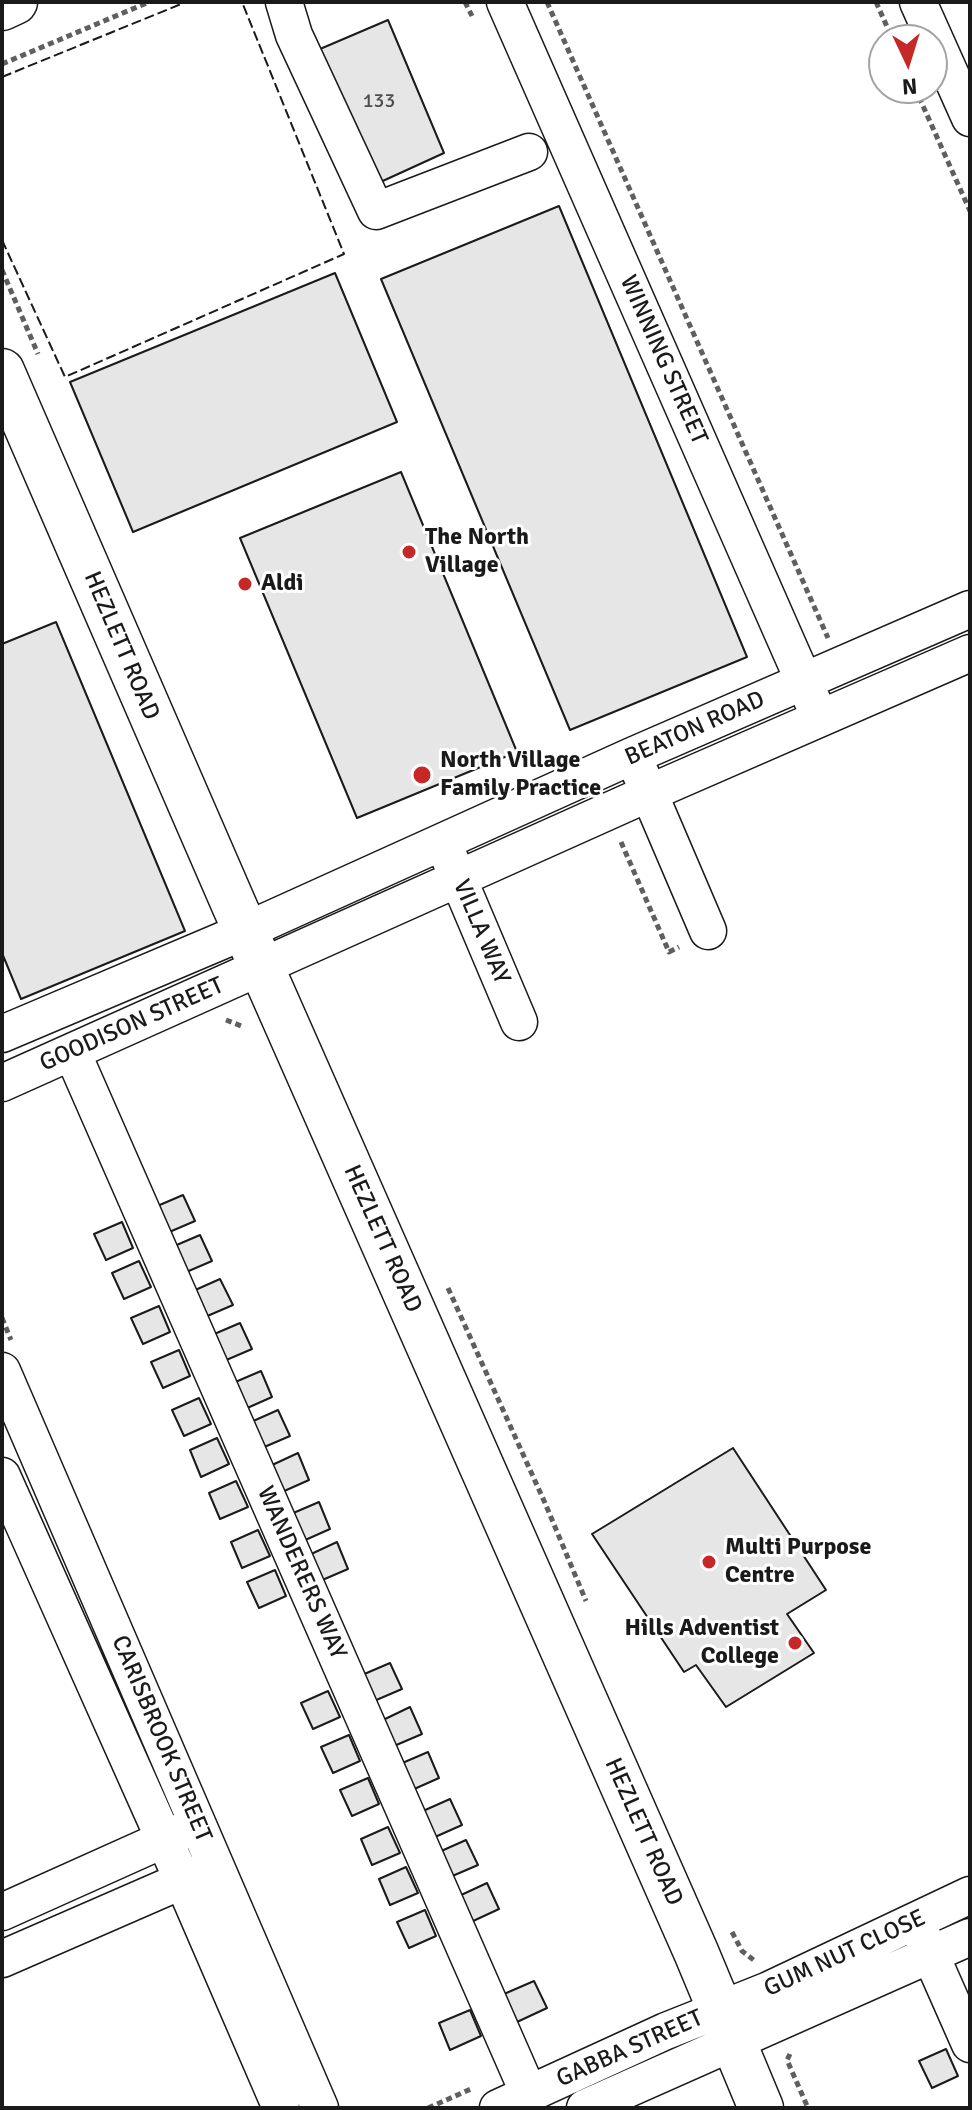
<!DOCTYPE html>
<style>
body{margin:0}
#map{position:relative;width:972px;height:2110px;overflow:hidden;background:#fff;font-family:Signika,sans-serif}
canvas{display:block}
.frame{position:absolute;inset:0;border:4px solid #1a1a1a;pointer-events:none}
.north{position:absolute;left:868px;top:24px;width:80px;height:80px;box-sizing:border-box;background:#fff;border:2px solid #a3a3a3;border-radius:50%;rotate:176deg;font-size:22px;font-weight:700;line-height:32px;text-align:center;color:#1a1a1a}
.north::after{content:'';display:block;margin:auto;width:28px;height:36px;background:#c62828;clip-path:polygon(50% 0,100% 100%,50% 72%,0 100%)}
</style>
<div id="map">
<canvas width="972" height="2110"></canvas>
<div class="frame"></div>
<div class="north">N</div>
</div>
<script>
const g = document.querySelector('canvas').getContext('2d');
g.lineJoin = 'round';
function fillPath(path, color) { g.fillStyle = color; g.fill(path, 'evenodd'); }
const toPath = rows => new Path2D(rows.map(r => 'M' + r).join(''));
function strokePath(path, color, width, dash) { g.strokeStyle = color; g.lineWidth = width; g.lineCap = dash ? 'butt' : 'round'; g.setLineDash(dash || []); g.stroke(path); }
function drawText(font, color, halo, rows, align = 'center') {
  g.font = font + ' Signika,sans-serif'; g.lineWidth = 6; g.setLineDash([]); g.textBaseline = 'middle'; g.strokeStyle = halo; g.fillStyle = color; for (const [text, x, y, turn = 0] of rows) {
    g.save(); g.translate(x, y); g.rotate((+turn || 0) * Math.PI / 180); g.textAlign = isNaN(turn) ? turn : align; if (halo) g.strokeText(text, 0, 0); g.fillText(text, 0, 0); g.restore();
  }
}
const building = toPath([
 [388,20,444,153,374,185,313,52,388,20],
 [559,206,747,657,570,730,381,279,559,206],
 [335,273,397,422,133,532,70,382,335,273],
 [401,472,517,752,357,818,240,538,401,472],
 [56,622,185,931,21,999,2,953,2,644,56,622],
 [183,1195,195,1221,167,1233,155,1207,183,1195],
 [122,1222,133,1248,106,1260,94,1234,122,1222],
 [200,1235,212,1261,184,1273,172,1247,200,1235],
 [139,1261,151,1287,124,1299,112,1273,139,1261],
 [220,1279,233,1305,205,1317,193,1291,220,1279],
 [159,1306,170,1332,143,1344,131,1318,159,1306],
 [240,1323,252,1349,224,1361,212,1335,240,1323],
 [179,1350,190,1376,163,1388,151,1362,179,1350],
 [261,1371,272,1397,245,1409,233,1383,261,1371],
 [199,1398,211,1424,184,1436,172,1410,199,1398],
 [278,1410,290,1436,262,1448,251,1422,278,1410],
 [217,1438,229,1464,201,1477,190,1450,217,1438],
 [733,1448,826,1590,787,1614,814,1653,726,1707,696,1665,684,1672,592,1534,733,1448],
 [298,1453,309,1480,282,1492,270,1466,298,1453],
 [236,1481,248,1507,220,1519,209,1493,236,1481],
 [319,1502,330,1529,303,1541,291,1514,319,1502],
 [258,1530,270,1556,242,1568,231,1542,258,1530],
 [337,1542,348,1569,320,1581,309,1555,337,1542],
 [275,1570,286,1596,259,1608,247,1582,275,1570],
 [390,1663,402,1689,374,1701,362,1675,390,1663],
 [328,1691,340,1717,313,1729,301,1703,328,1691],
 [410,1707,422,1734,394,1746,383,1720,410,1707],
 [349,1735,360,1761,333,1773,321,1747,349,1735],
 [428,1752,439,1778,412,1790,400,1764,428,1752],
 [368,1778,379,1804,352,1816,340,1790,368,1778],
 [450,1799,462,1825,435,1837,423,1811,450,1799],
 [388,1827,400,1853,372,1865,361,1839,388,1827],
 [466,1840,478,1865,450,1877,439,1852,466,1840],
 [406,1867,418,1893,390,1905,379,1879,406,1867],
 [487,1883,499,1909,471,1922,459,1896,487,1883],
 [425,1910,436,1936,409,1948,397,1922,425,1910],
 [534,1981,547,2008,517,2022,504,1994,534,1981],
 [470,2010,481,2036,450,2050,439,2023,470,2010],
 [946,2049,958,2076,932,2088,919,2061,946,2049]
]);
fillPath(building, '#e6e6e6');
strokePath(building, '#1a1a1a', 2);
const minor = toPath([
 [284,2,294,35,376,211,529,152],
 [505,2,813,702],
 [918,2,970,118],
 [640,772,708,931],
 [450,859,519,1022],
 [2,1034,245,931,632,756,970,609],
 [72,1052,529,2094],
 [2,1083,649,793,970,653],
 [2,1371,320,2108],
 [2,1476,182,1879,281,2108],
 [2,1912,187,1829],
 [921,1933,970,2044],
 [2,1959,204,1871],
 [498,2108,666,2031,769,1990,970,1895],
 [585,2108,970,1937]
]);
const major = toPath([
 [2,8,15,2],
 [2,371,234,905,696,1952,761,2108]
]);
strokePath(minor, '#1a1a1a', 39);
strokePath(major, '#1a1a1a', 47);
strokePath(toPath([
 [465,2,472,16],
 [547,2,828,638],
 [876,2,893,40],
 [2,64,149,2],
 [915,88,970,211],
 [2,270,38,354],
 [621,842,669,952,679,947],
 [226,1020,244,1027],
 [448,1288,545,1503,586,1601],
 [2,1318,11,1340],
 [732,1932,742,1951,755,1961],
 [790,2054,787,2060,808,2108],
 [428,2108,471,2089]
]), '#5f5f5f', 5, [6, 4]);
strokePath(minor, '#fff', 36);
strokePath(major, '#fff', 44);
strokePath(toPath([
 [2,77,186,2],
 [2,240,65,377,344,254,242,2]
]), '#1a1a1a', 2, [10, 4]);
for (const [x, y, r, color] of [
 [409,552,8,"#c62828"],
 [245,584,8,"#c62828"],
 [422,775,10,"#c62828"],
 [709,1562,8,"#c62828"],
 [795,1643,8,"#c62828"]
]) { const dot = new Path2D(); dot.arc(x, y, r, 0, 2 * Math.PI); g.fillStyle = color; g.fill(dot); strokePath(dot, '#fff', 3); }
drawText('20px', '#4d4d4d', null, [
 ["133",379,102]
]);
drawText('24px', '#1a1a1a', '#fff', [
 ["WINNING STREET",663,360,66],
 ["HEZLETT ROAD",121,646,67],
 ["BEATON ROAD",695,729,-24],
 ["VILLA WAY",481,932,67],
 ["GOODISON STREET",132,1025,-24],
 ["HEZLETT ROAD",382,1239,66],
 ["WANDERERS WAY",301,1573,66],
 ["CARISBROOK STREET",161,1739,67],
 ["HEZLETT ROAD",643,1832,66],
 ["GUM NUT CLOSE",845,1954,-25],
 ["GABBA STREET",630,2049,-24]
]);
drawText('bold 24px', '#1a1a1a', '#fff', [
 ["The North",425,538],
 ["Village",425,566],
 ["Aldi",261,584],
 ["North Village",440,761],
 ["Family Practice",440,789],
 ["Multi Purpose",725,1548],
 ["Centre",725,1576],
 ["Hills Adventist",779,1629,"right"],
 ["College",779,1657,"right"]
], 'left');
</script>
